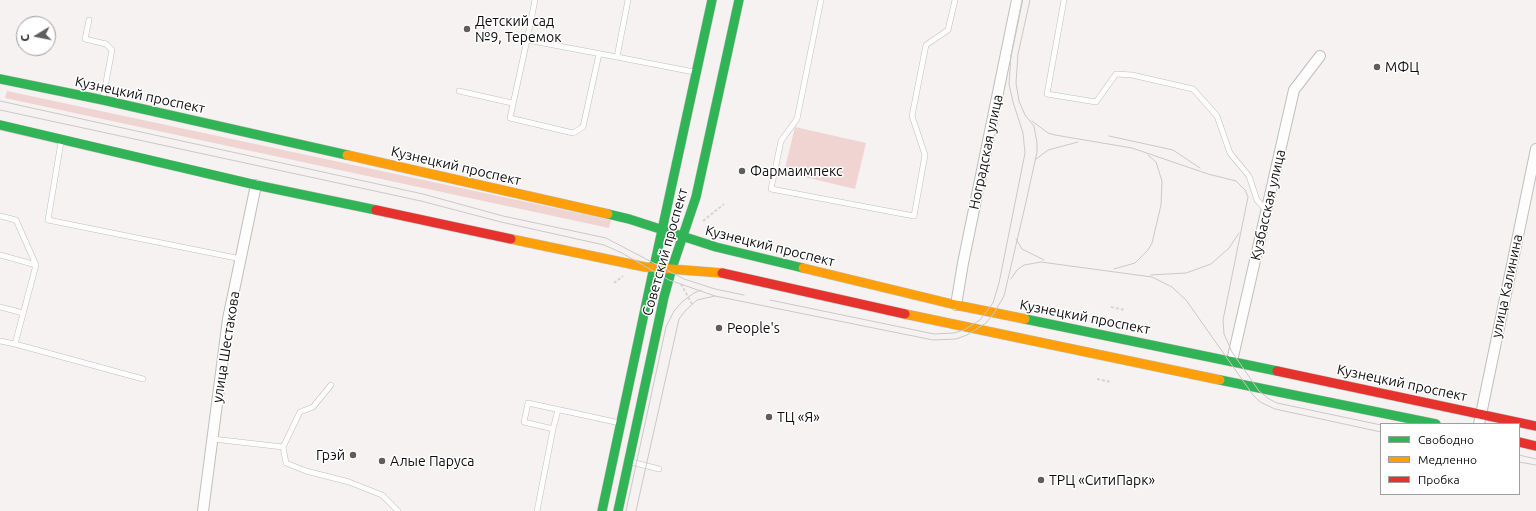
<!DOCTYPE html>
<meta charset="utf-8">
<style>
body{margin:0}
#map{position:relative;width:1536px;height:511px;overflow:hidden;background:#f5f2f1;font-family:Ubuntu,sans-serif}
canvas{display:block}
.legend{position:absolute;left:1380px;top:423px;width:140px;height:72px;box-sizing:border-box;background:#fff;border:1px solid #9f9e9e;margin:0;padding:5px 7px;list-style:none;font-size:12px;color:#0f0d0d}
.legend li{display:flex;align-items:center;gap:8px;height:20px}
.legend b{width:20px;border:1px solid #9f9e9e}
.north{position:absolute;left:16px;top:16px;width:40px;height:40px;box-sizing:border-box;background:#fff;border:1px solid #9f9e9e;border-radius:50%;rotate:260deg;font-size:11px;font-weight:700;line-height:16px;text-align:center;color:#0f0d0d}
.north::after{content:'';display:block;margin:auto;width:14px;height:18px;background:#605d5d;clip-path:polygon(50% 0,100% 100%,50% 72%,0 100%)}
</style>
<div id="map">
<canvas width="1536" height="511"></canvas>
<ul class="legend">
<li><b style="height:5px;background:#30b455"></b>Свободно</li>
<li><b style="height:5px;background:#ff9f0a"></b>Медленно</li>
<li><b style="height:5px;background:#e5322d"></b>Пробка</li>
</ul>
<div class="north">С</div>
</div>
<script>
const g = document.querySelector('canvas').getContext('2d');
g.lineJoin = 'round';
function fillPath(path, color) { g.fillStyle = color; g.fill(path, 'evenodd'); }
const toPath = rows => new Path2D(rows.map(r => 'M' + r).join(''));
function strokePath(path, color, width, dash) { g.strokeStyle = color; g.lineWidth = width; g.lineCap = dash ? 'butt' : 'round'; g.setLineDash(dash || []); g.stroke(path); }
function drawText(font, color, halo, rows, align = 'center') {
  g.font = font + ' Ubuntu,sans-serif'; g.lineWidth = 3; g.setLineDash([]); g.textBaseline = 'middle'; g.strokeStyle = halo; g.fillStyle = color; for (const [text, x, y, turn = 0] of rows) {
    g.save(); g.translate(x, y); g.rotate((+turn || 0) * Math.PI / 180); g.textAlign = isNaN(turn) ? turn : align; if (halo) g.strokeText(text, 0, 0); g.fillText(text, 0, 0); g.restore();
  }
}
fillPath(toPath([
 [7,91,611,220,609,228,5,98],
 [795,127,866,143,855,189,784,172]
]), '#efd4d1');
const lane = toPath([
 [628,0,617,57,694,72],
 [821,0,797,119,781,141,771,189,914,216,925,155,912,116,926,45,948,30,955,0],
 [1064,0,1047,94,1096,102,1116,74,1132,75,1193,89,1217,116,1230,153,1249,176,1257,200,1266,210],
 [89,20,85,39,106,44,112,50,103,98],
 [527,40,535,0],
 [599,54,583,127,573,133,510,118,527,40,617,57],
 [459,91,512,103],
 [61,142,48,220,241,259],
 [0,216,16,220,36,265],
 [0,255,36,265,15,344,143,379],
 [0,307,23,313],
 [0,341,15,344],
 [558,410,553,429,524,422,528,403,620,423],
 [213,439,283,447,300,412,313,407,331,385],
 [283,447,286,463,306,471,349,482,382,495,398,511],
 [631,462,659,469],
 [537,511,553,429]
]);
const street = toPath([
 [956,305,963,263,1017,0],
 [1232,361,1294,90,1320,56],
 [1479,424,1536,149],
 [203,511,228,319,256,185]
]);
const fast = toPath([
 [0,79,103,100,347,155],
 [0,125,256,185,376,210],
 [608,214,629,219,716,247,803,268],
 [654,267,712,0],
 [672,268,696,197,739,0],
 [1025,319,1277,371],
 [1220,380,1436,424],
 [602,511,654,267],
 [618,511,664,297,672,268]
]);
const slow = toPath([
 [347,155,608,214],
 [511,239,645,267,722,273],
 [803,268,956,305,1025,319],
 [905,314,1220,380]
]);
const jam = toPath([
 [376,210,511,239],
 [722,273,905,314],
 [1277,371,1536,426],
 [1519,442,1536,446]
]);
strokePath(lane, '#c0bebd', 6);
strokePath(street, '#c0bebd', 12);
strokePath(fast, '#c0bebd', 10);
strokePath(slow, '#c0bebd', 10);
strokePath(jam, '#c0bebd', 10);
strokePath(toPath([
 [703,221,724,204],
 [614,283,623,276],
 [681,284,692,304],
 [1111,307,1125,310],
 [1097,379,1111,382]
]), '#d6d5d5', 2, [3, 2]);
strokePath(lane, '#fefdfd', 5);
strokePath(street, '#fefdfd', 10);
strokePath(fast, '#30b455', 9);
strokePath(slow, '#ff9f0a', 9);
strokePath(jam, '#e5322d', 9);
strokePath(toPath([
 [0,101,423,194,503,216,606,238,684,279,715,289,744,295],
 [0,110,421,201,501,222,604,245,622,253,669,280,715,296,933,340,956,339,967,335,986,323,994,313,1004,296,1026,202,1037,152,1037,143,1034,126,1025,115,1019,101,1016,83,1018,54,1030,0],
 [1032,121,1048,133,1055,135,1132,148,1208,174,1236,181,1245,190,1248,197,1223,320,1224,334,1232,352,1259,391,1269,399,1277,403,1381,425],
 [1109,136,1173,150,1200,168],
 [1035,160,1048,150,1078,142],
 [1016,239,1022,249,1044,260],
 [1114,269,1135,263,1148,250,1152,243,1161,205,1162,181,1156,162,1148,155],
 [1151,275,1186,273,1211,264,1229,248,1239,233],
 [1011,279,1017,270,1024,265,1041,262,1152,277,1172,287,1186,300,1253,395,1260,402,1275,409,1381,432],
 [770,300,934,334,954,333,964,330,980,320,993,303,999,283,1025,153,1023,133,1013,102,1009,84,1011,55,1022,0],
 [1519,455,1536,459],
 [1519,462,1536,465],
 [626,511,666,327,674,311,683,301,694,293,701,290],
 [636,511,679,319,685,311,697,300,715,296]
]), '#cac9c9', 1);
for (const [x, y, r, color] of [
 [467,29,4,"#605d5d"],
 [1377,67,4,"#605d5d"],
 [742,171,4,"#605d5d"],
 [719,328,4,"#605d5d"],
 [769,417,4,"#605d5d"],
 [353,455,4,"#605d5d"],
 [382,461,4,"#605d5d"],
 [1041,480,4,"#605d5d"]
]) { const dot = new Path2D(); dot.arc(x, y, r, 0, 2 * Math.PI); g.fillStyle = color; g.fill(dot); strokePath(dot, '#fff', 1.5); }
drawText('14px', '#0f0d0d', '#fff', [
 ["Детский сад",475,21],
 ["№9, Теремок",475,37],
 ["МФЦ",1385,67],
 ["Фармаимпекс",750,171],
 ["People's",727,328],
 ["ТЦ «Я»",777,417],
 ["Грэй",345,455,"right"],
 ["Алые Паруса",390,461],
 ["ТРЦ «СитиПарк»",1049,480]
], 'left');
drawText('14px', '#0f0d0d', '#fff', [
 ["Кузнецкий проспект",140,95,12],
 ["Ноградская улица",986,152,-78],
 ["Кузнецкий проспект",456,166,13],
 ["Кузбасская улица",1268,205,-77],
 ["Кузнецкий проспект",770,246,14],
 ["Советский проспект",665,252,-74],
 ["улица Калинина",1507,286,-78],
 ["Кузнецкий проспект",1085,317,11],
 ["улица Шестакова",226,347,-81],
 ["Кузнецкий проспект",1402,383,12]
]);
</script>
